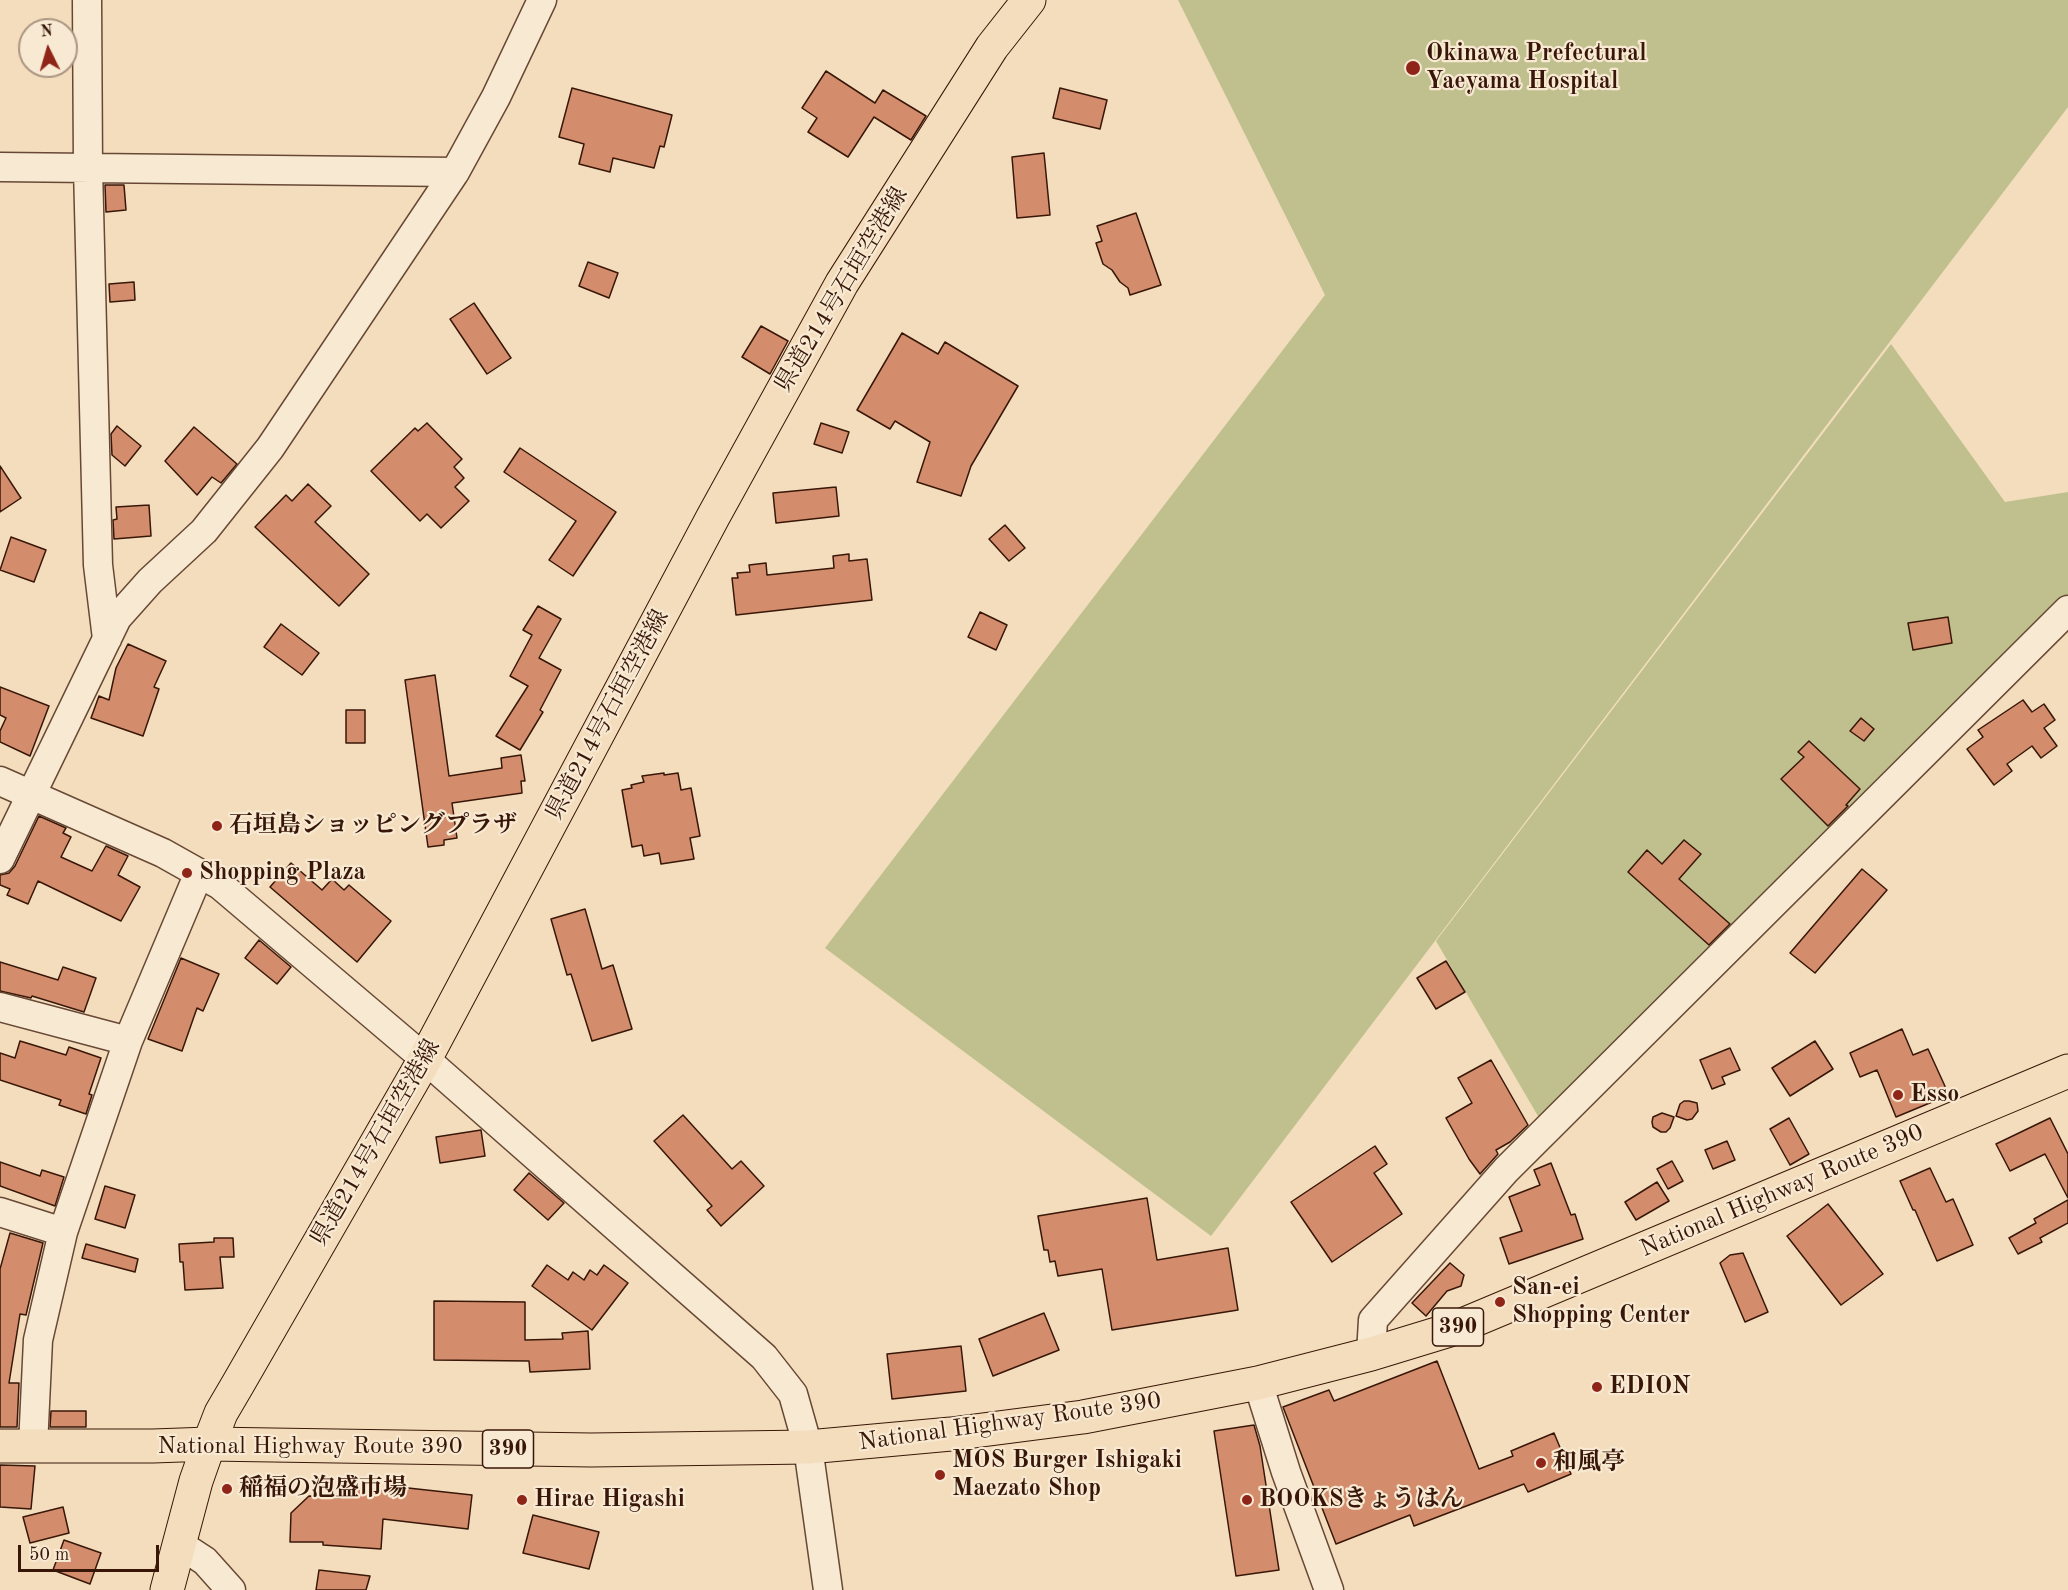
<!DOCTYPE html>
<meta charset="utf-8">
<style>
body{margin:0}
#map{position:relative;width:2068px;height:1590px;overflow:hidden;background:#f4ddbc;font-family:"Old Standard TT",serif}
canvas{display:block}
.north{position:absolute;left:18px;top:18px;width:60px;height:60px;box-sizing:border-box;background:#f8e9d3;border:2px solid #ab9582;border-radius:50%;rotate:355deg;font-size:16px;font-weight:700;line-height:24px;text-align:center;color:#381708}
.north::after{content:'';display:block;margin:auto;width:21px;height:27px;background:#8f2418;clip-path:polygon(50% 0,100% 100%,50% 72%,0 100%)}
.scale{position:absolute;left:18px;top:1545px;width:141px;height:27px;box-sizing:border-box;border:3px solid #381708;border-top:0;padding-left:8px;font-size:18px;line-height:21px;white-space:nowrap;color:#381708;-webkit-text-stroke:4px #f8e9d3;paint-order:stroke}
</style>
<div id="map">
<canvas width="2068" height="1590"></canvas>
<div class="north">N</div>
<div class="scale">50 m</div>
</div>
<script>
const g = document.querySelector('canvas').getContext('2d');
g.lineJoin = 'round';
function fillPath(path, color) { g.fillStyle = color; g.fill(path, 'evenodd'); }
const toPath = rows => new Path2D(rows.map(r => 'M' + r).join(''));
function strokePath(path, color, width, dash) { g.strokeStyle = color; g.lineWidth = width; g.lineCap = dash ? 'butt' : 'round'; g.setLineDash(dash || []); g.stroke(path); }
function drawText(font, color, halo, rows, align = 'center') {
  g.font = font + ' "Old Standard TT","Noto Serif JP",serif'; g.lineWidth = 4.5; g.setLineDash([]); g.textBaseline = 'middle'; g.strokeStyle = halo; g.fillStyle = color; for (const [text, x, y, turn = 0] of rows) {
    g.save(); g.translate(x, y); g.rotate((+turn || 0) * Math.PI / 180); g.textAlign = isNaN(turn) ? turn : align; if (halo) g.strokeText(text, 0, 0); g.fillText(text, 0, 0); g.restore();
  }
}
fillPath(toPath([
 [1178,0,2068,0,2068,107,1211,1236,825,948,1325,295],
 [1891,344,2005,502,2068,492,2068,594,1866,801,1542,1123,1436,941]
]), '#bfc08e');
const building = toPath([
 [826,71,875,103,883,90,926,116,911,140,874,117,848,157,808,132,817,118,802,108,826,71],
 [572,88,672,115,664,147,660,146,654,168,613,158,610,172,579,164,584,144,559,137,572,88],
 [1060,88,1107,100,1100,129,1053,118,1060,88],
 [1044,153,1050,215,1017,218,1012,157,1044,153],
 [105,185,124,185,126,210,106,212,105,185],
 [1136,213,1161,285,1130,295,1128,288,1120,282,1112,270,1103,264,1096,243,1102,241,1097,226,1136,213],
 [588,262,618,273,609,298,579,286,588,262],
 [134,282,135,300,110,302,109,284,134,282],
 [474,303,511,358,487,374,450,319,474,303],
 [761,326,788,341,770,374,742,357,761,326],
 [902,333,938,354,945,342,1018,386,971,466,961,496,917,482,930,442,895,421,890,429,857,410,902,333],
 [427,423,462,459,454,467,464,478,455,487,469,501,441,528,427,514,420,521,371,471,415,428,418,431,427,423],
 [821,423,849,432,842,453,814,444,821,423],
 [117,426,141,446,125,466,112,455,111,434,117,426],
 [194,427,237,464,221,483,212,477,197,495,165,461,194,427],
 [520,448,616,512,573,576,549,560,576,521,504,472,520,448],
 [0,466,21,498,0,512,0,466],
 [308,484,331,506,315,522,369,574,339,606,255,527,286,495,292,501,308,484],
 [836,487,839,516,776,523,773,493,836,487],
 [149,505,151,536,114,539,113,520,117,519,116,507,149,505],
 [1005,525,1025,548,1009,561,989,539,1005,525],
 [11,537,46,550,34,582,0,570,11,537],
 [849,554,849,561,867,559,872,600,736,615,732,578,738,578,737,573,750,572,749,565,766,563,767,575,834,568,833,556,849,554],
 [538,606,561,619,539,658,561,670,540,710,543,712,520,750,496,736,528,686,510,676,532,635,523,630,538,606],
 [980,612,1007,625,996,650,968,637,980,612],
 [1948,617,1952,643,1913,650,1908,623,1948,617],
 [281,624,319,653,302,675,264,647,281,624],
 [128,644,166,661,154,687,159,689,143,736,91,718,99,696,109,700,116,668,128,644],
 [435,675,449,776,502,768,501,758,521,755,525,781,521,781,522,793,452,803,457,838,444,840,444,845,428,847,405,680,435,675],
 [0,687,49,706,30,756,0,742,0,731,6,718,0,715,0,687],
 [2023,700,2032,712,2044,704,2055,720,2044,728,2057,746,2041,758,2032,746,2007,764,2012,771,1994,785,1967,749,1983,737,1978,730,2023,700],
 [346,710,365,710,365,743,346,743,346,710],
 [1861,718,1874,729,1864,741,1850,731,1861,718],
 [1809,741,1860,789,1846,805,1848,806,1828,826,1781,779,1804,757,1798,752,1809,741],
 [664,773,664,775,678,773,681,790,691,788,700,836,690,838,694,859,661,864,659,853,644,856,642,845,632,847,622,790,632,788,631,785,644,782,642,776,664,773],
 [39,816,66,828,63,833,71,837,61,857,92,871,106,846,128,856,118,875,140,887,121,921,38,881,28,904,7,895,10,889,0,885,0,875,9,873,15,866,39,816],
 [1684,840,1701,854,1679,879,1730,924,1709,945,1628,872,1647,850,1662,864,1684,840],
 [291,863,322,890,332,879,344,890,349,885,391,921,357,962,270,887,291,863],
 [1862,869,1887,890,1815,973,1790,953,1862,869],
 [585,909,602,969,613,965,632,1029,592,1041,571,974,567,975,551,919,585,909],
 [259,940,291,967,277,984,245,958,259,940],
 [181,958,219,974,203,1011,197,1008,182,1051,148,1039,181,958],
 [1446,961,1465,992,1436,1009,1417,978,1446,961],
 [0,962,58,980,63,967,96,978,84,1012,32,996,31,998,0,991,0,962],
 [1902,1029,1913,1055,1928,1049,1949,1095,1896,1117,1877,1070,1860,1077,1850,1053,1902,1029],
 [20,1041,66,1055,69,1047,101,1058,89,1094,92,1095,86,1114,59,1105,61,1100,0,1080,0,1053,15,1058,20,1041],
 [1815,1041,1833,1069,1790,1096,1772,1068,1815,1041],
 [1730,1048,1740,1070,1722,1077,1725,1084,1712,1089,1700,1060,1730,1048],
 [1491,1060,1528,1125,1510,1142,1496,1150,1498,1154,1480,1174,1469,1159,1446,1118,1472,1103,1458,1078,1491,1060],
 [1684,1101,1689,1101,1697,1103,1698,1111,1692,1119,1687,1120,1676,1116,1680,1104,1684,1101],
 [1662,1113,1674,1117,1670,1128,1666,1132,1661,1132,1653,1127,1652,1122,1653,1117,1662,1113],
 [683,1115,732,1169,741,1161,764,1186,721,1226,707,1210,712,1206,654,1141,683,1115],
 [1789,1118,1809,1154,1790,1165,1770,1129,1789,1118],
 [2050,1118,2068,1154,2068,1198,2045,1154,2010,1171,1996,1144,2050,1118],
 [481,1130,485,1156,440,1163,436,1137,481,1130],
 [1727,1141,1735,1160,1713,1169,1705,1150,1727,1141],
 [1375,1146,1387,1164,1374,1173,1402,1214,1332,1262,1291,1202,1375,1146],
 [1672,1161,1683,1181,1668,1189,1657,1169,1672,1161],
 [0,1162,40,1176,42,1170,64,1177,55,1206,0,1186,0,1162],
 [1551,1163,1571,1215,1575,1214,1583,1239,1509,1264,1500,1238,1522,1231,1509,1197,1540,1185,1534,1170,1551,1163],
 [1930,1168,1946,1202,1953,1199,1973,1245,1937,1261,1915,1210,1913,1210,1900,1181,1930,1168],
 [529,1173,564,1203,548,1220,514,1190,529,1173],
 [1657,1182,1669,1201,1636,1220,1625,1202,1657,1182],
 [105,1186,135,1195,125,1228,95,1219,105,1186],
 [1147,1198,1157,1260,1228,1248,1238,1310,1112,1330,1102,1269,1058,1276,1055,1261,1050,1262,1048,1250,1044,1250,1038,1216,1147,1198],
 [2068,1200,2068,1223,2040,1238,2042,1242,2018,1254,2009,1238,2036,1223,2034,1219,2068,1200],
 [1828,1204,1883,1274,1841,1305,1787,1236,1828,1204],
 [10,1233,43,1243,26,1315,20,1314,9,1383,19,1383,17,1427,0,1427,0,1269,10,1233],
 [214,1238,233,1238,234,1257,220,1257,223,1288,185,1290,183,1262,180,1262,179,1244,214,1242,214,1238],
 [86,1244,138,1259,135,1272,82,1258,86,1244],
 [1743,1253,1768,1312,1745,1322,1720,1263,1730,1255,1743,1253],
 [1450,1263,1464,1275,1461,1286,1447,1291,1426,1316,1412,1303,1450,1263],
 [547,1265,568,1280,573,1272,584,1280,590,1270,597,1275,604,1265,628,1283,592,1330,532,1286,547,1265],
 [434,1301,525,1302,525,1340,563,1339,562,1333,588,1331,590,1369,530,1372,529,1361,434,1360,434,1301],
 [1044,1313,1059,1350,993,1376,979,1339,1044,1313],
 [961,1346,966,1391,892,1399,887,1354,961,1346],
 [1437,1361,1479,1469,1513,1456,1511,1451,1554,1433,1571,1474,1528,1492,1524,1484,1414,1526,1410,1515,1336,1544,1283,1407,1329,1390,1334,1401,1437,1361],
 [51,1411,86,1411,86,1427,50,1427,51,1411],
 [1254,1425,1260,1446,1279,1570,1236,1576,1214,1431,1254,1425],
 [0,1465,35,1466,31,1509,0,1507,0,1465],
 [390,1486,472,1495,468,1529,383,1519,381,1549,323,1545,323,1542,290,1542,291,1513,309,1496,340,1498,341,1487,389,1491,390,1486],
 [63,1507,69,1533,30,1543,23,1517,63,1507],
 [533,1515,599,1532,589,1569,523,1553,533,1515],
 [64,1540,101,1553,90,1584,53,1570,64,1540],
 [319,1570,370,1576,366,1590,316,1590,319,1570]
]);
fillPath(building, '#d38d6d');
strokePath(building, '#381708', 1.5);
const minor = toPath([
 [87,0,88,168,98,565,107,639],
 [0,167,455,172],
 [0,781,163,853,220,885,425,1059,764,1357,793,1394,808,1447,828,1590],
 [0,859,117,618,150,581,204,531,270,448,455,172,496,97,542,0],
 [0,1007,128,1041],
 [0,1212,63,1232],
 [1371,1354,1373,1320,1506,1170,2068,610],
 [1258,1383,1286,1472,1329,1590],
 [33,1446,38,1340,63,1232,128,1041,199,873],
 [179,1544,205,1561,231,1590]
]);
const major = toPath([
 [209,1444,221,1413,238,1384,425,1059,713,517,842,283,992,47,1029,0]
]);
const highway = toPath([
 [0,1446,153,1446,209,1444,591,1450,808,1447,951,1434,1083,1417,1258,1383,1371,1354,1453,1329,2068,1071],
 [167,1590,196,1481,209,1444]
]);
strokePath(minor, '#674835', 31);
strokePath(major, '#381708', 35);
strokePath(highway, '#381708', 35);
strokePath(minor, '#f8e9d3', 28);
strokePath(major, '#f4ddbc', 33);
strokePath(highway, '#f4ddbc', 33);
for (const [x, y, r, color] of [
 [1413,68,8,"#8f2418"],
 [217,826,6,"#8f2418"],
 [187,873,6,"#8f2418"],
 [1898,1095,6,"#8f2418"],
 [1500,1302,6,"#8f2418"],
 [1597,1387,6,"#8f2418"],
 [1541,1463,6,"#8f2418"],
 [940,1475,6,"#8f2418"],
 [227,1489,6,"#8f2418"],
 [522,1500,6,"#8f2418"],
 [1247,1500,6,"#8f2418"]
]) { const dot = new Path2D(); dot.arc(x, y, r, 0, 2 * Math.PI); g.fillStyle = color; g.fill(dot); strokePath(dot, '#f8e9d3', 2); }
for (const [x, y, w] of [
 [1458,1327,51],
 [508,1449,51]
]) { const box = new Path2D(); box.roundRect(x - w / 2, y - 19, w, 38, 4.5); g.fillStyle = '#f8e9d3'; g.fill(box); strokePath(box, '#381708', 1.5); }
drawText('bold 22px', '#381708', null, [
 ["390",1458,1327],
 ["390",508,1449]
]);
drawText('bold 24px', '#381708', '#f8e9d3', [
 ["Okinawa Prefectural",1426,54],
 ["Yaeyama Hospital",1426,82],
 ["石垣島ショッピングプラザ",229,826],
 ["Shopping Plaza",199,873],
 ["Esso",1910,1095],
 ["San-ei",1512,1288],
 ["Shopping Center",1512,1316],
 ["EDION",1609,1387],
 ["MOS Burger Ishigaki",952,1461],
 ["Maezato Shop",952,1489],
 ["和風亭",1553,1463],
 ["稲福の泡盛市場",239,1489],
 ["Hirae Higashi",534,1500],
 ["BOOKSきょうはん",1259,1500]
], 'left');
drawText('24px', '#381708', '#f8e9d3', [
 ["県道214号石垣空港線",842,290,-59],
 ["県道214号石垣空港線",608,715,-62],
 ["県道214号石垣空港線",376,1143,-60],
 ["National Highway Route 390",1782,1191,-23],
 ["National Highway Route 390",1010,1422,-8],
 ["National Highway Route 390",310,1447]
]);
</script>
